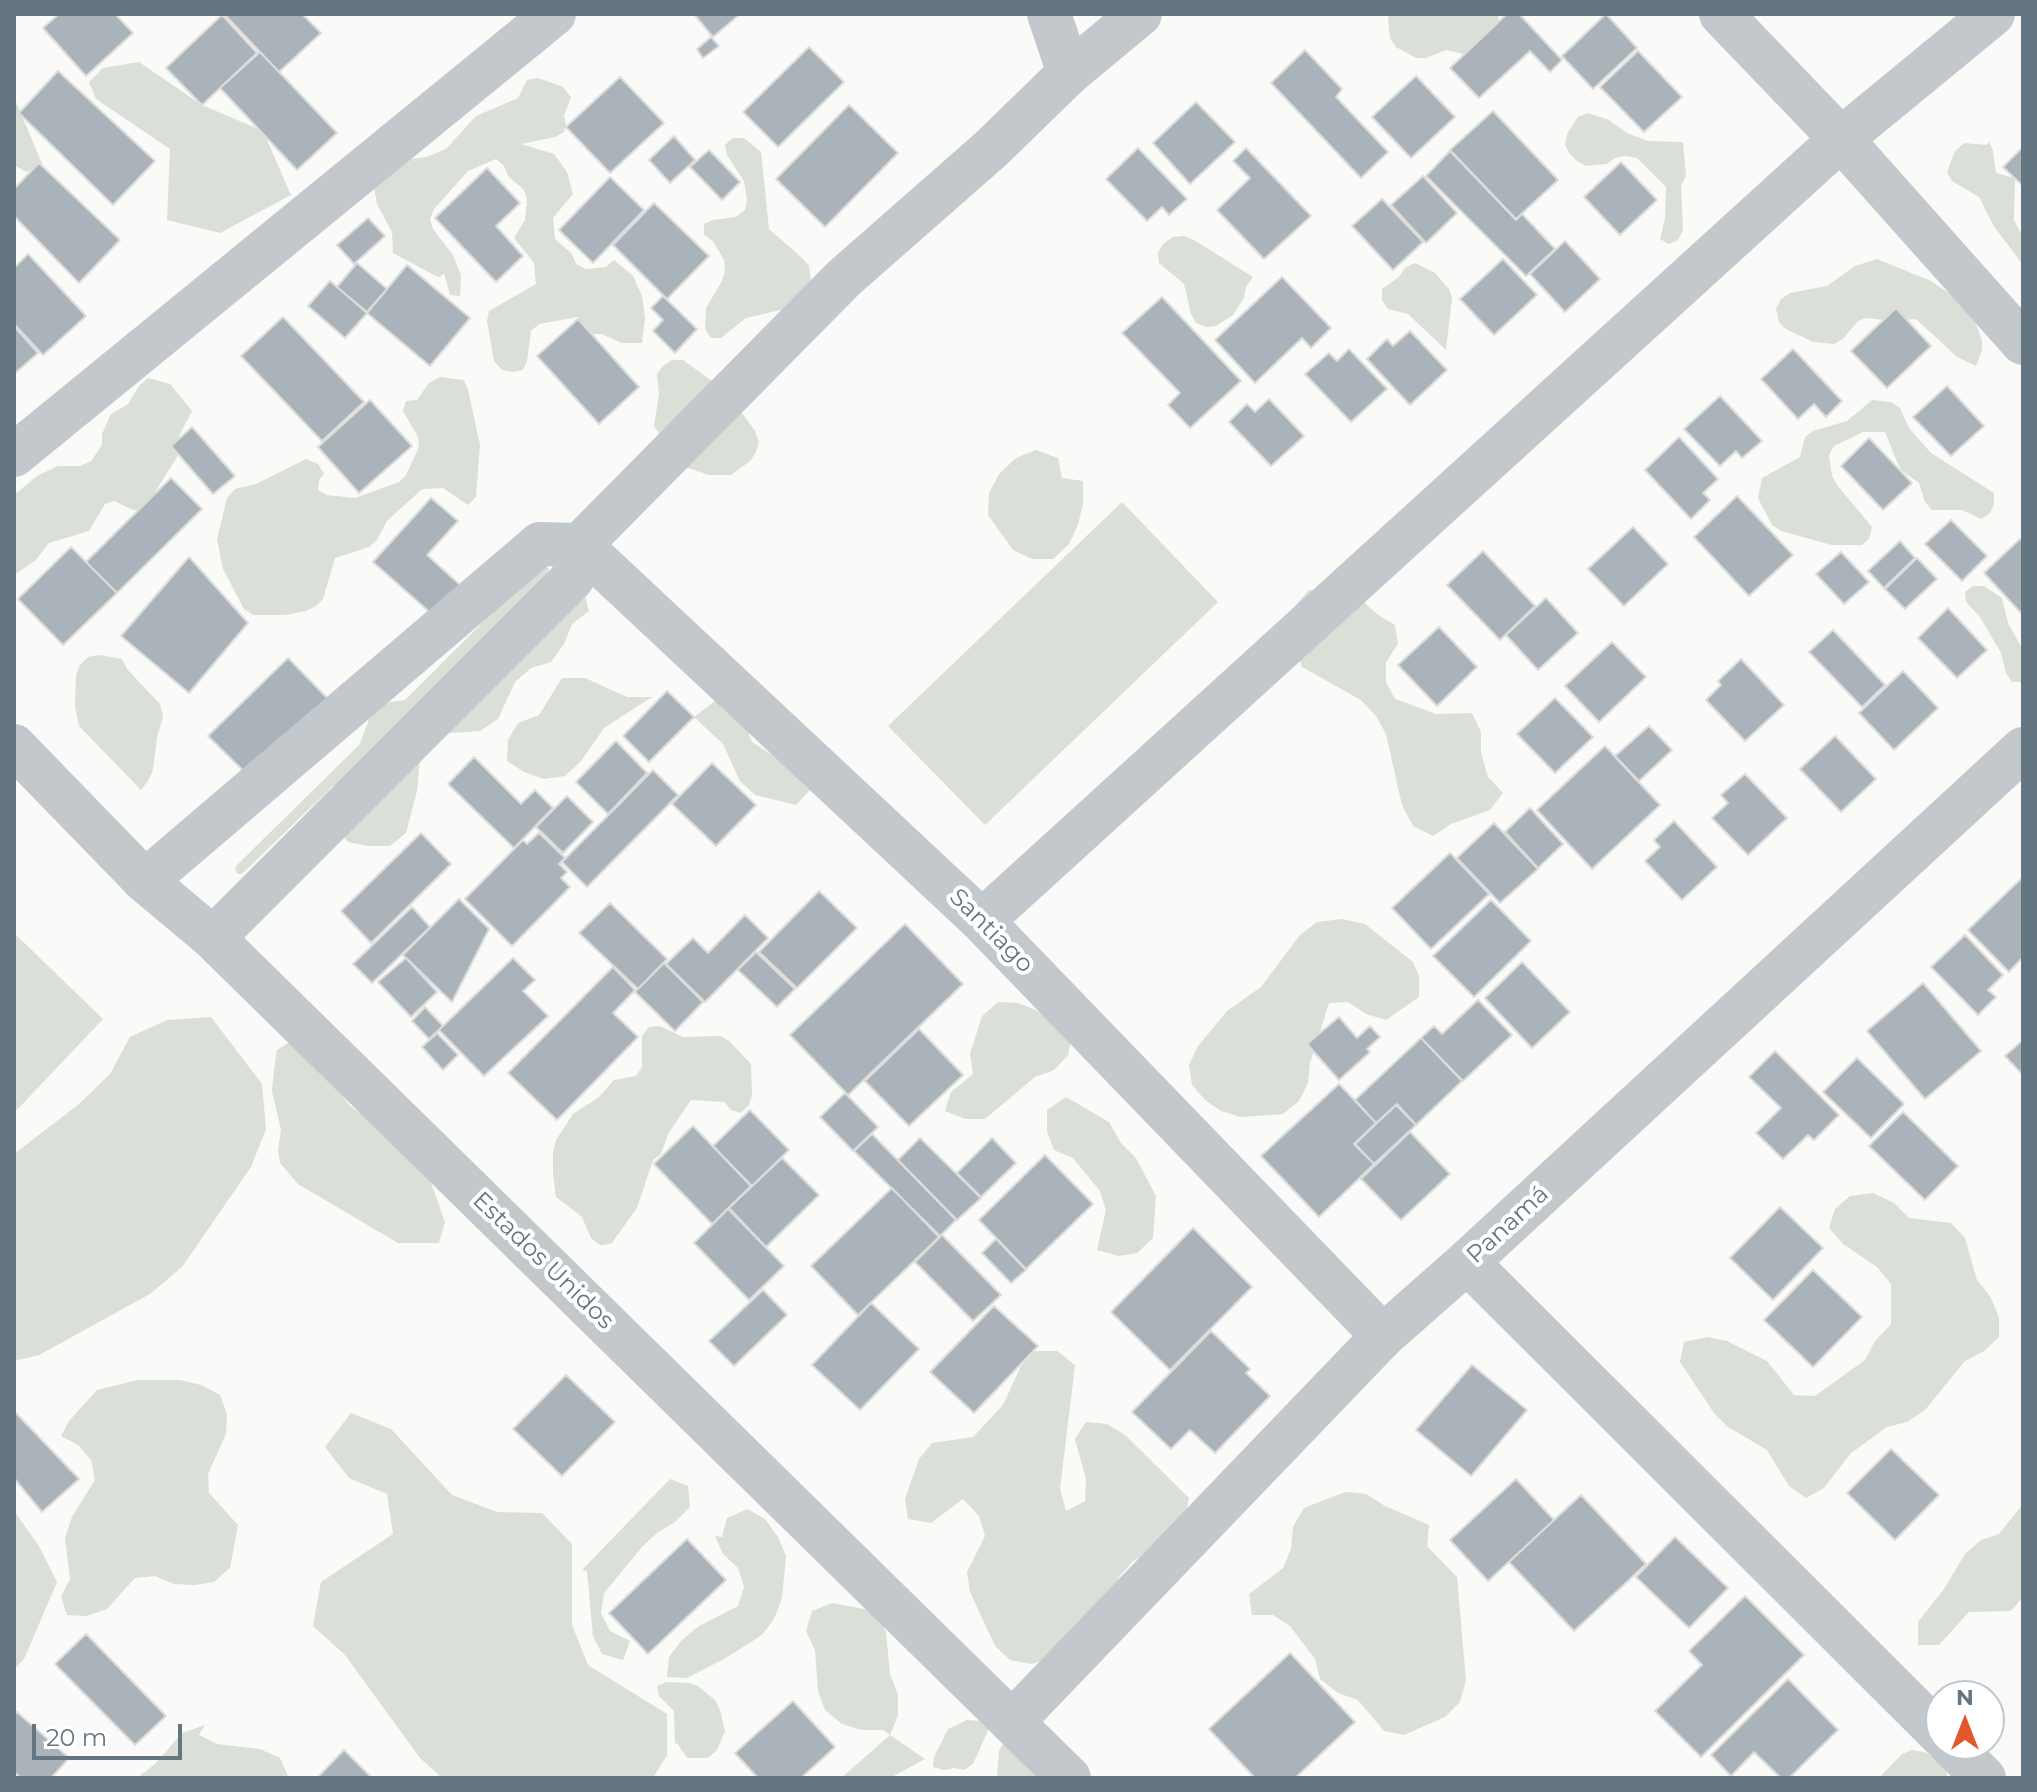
<!DOCTYPE html>
<meta charset="utf-8">
<style>
body{margin:0}
#map{position:relative;width:2037px;height:1792px;overflow:hidden;background:#fafaf8;font-family:Montserrat,sans-serif}
canvas{display:block}
.frame{position:absolute;inset:0;border:16px solid #657683;pointer-events:none}
.north{position:absolute;left:1925px;top:1680px;width:80px;height:80px;box-sizing:border-box;background:#fff;border:2px solid #c1c8cd;border-radius:50%;rotate:0deg;font-size:22px;font-weight:700;line-height:32px;text-align:center;color:#657683}
.north::after{content:'';display:block;margin:auto;width:28px;height:36px;background:#e4572e;clip-path:polygon(50% 0,100% 100%,50% 72%,0 100%)}
.scale{position:absolute;left:32px;top:1724px;width:150px;height:36px;box-sizing:border-box;border:4px solid #657683;border-top:0;padding-left:10px;font-size:24px;line-height:28px;white-space:nowrap;color:#657683;-webkit-text-stroke:6px #fff;paint-order:stroke}
</style>
<div id="map">
<canvas width="2037" height="1792"></canvas>
<div class="frame"></div>
<div class="north">N</div>
<div class="scale">20 m</div>
</div>
<script>
const g = document.querySelector('canvas').getContext('2d');
g.lineJoin = 'round';
function fillPath(path, color) { g.fillStyle = color; g.fill(path, 'evenodd'); }
const toPath = rows => new Path2D(rows.map(r => 'M' + r).join(''));
function strokePath(path, color, width, dash) { g.strokeStyle = color; g.lineWidth = width; g.lineCap = dash ? 'butt' : 'round'; g.setLineDash(dash || []); g.stroke(path); }
function drawText(font, color, halo, rows, align = 'center') {
  g.font = font + ' Montserrat,sans-serif'; g.lineWidth = 8; g.setLineDash([]); g.textBaseline = 'middle'; g.strokeStyle = halo; g.fillStyle = color; for (const [text, x, y, turn = 0] of rows) {
    g.save(); g.translate(x, y); g.rotate((+turn || 0) * Math.PI / 180); g.textAlign = isNaN(turn) ? turn : align; if (halo) g.strokeText(text, 0, 0); g.fillText(text, 0, 0); g.restore();
  }
}
fillPath(toPath([
 [1391,14,1498,14,1500,34,1467,55,1446,50,1426,58,1416,58,1396,47,1390,38,1388,17],
 [139,62,202,105,263,131,291,195,220,233,167,220,170,149,96,99,89,82,103,68],
 [538,78,563,87,571,97,564,116,566,125,564,132,555,137,521,144,554,154,567,172,573,194,553,218,555,239,572,254,576,264,586,269,606,267,614,260,633,276,642,296,645,318,642,343,621,343,602,334,592,334,582,329,578,317,539,324,531,331,527,361,523,370,513,372,502,370,494,361,487,321,489,311,536,284,534,263,514,238,525,220,527,200,524,190,508,176,504,166,496,159,468,171,434,209,430,219,433,229,453,255,461,275,460,296,450,295,444,273,440,277,436,276,393,253,392,232,377,204,373,182,394,161,427,157,446,149,476,116,518,98,527,80],
 [14,97,43,166,26,172,14,165],
 [1588,113,1609,120,1627,133,1648,141,1683,142,1686,176,1681,186,1683,230,1678,240,1669,244,1660,239,1665,218,1666,187,1637,158,1626,156,1615,158,1607,164,1586,166,1577,161,1570,154,1565,145,1567,134,1578,117],
 [733,138,744,138,761,152,769,229,802,258,809,266,812,287,789,308,746,318,721,338,711,338,705,329,706,308,722,281,725,271,724,260,713,241,704,235,704,224,713,220,736,217,745,210,747,200,744,181,727,155,725,145],
 [1989,141,1993,151,1996,173,2015,178,2014,220,2023,237,2023,265,1993,225,1979,197,1952,181,1947,172,1955,151,1964,143,1987,145],
 [1184,236,1194,240,1253,277,1246,287,1244,298,1233,315,1216,326,1206,327,1196,323,1191,314,1184,284,1159,263,1158,253,1163,244,1173,237],
 [1877,259,1931,281,1950,294,1974,319,1982,340,1982,350,1976,366,1957,357,1916,319,1895,321,1865,318,1857,322,1843,339,1834,344,1813,342,1786,329,1779,322,1776,309,1781,299,1790,293,1827,286,1855,266],
 [1415,263,1435,273,1449,289,1452,298,1446,350,1408,314,1388,309,1382,300,1382,289,1399,277,1405,268],
 [672,360,683,360,712,381,722,385,755,431,759,442,756,452,750,461,731,475,709,475,688,468,680,461,654,426,659,394,657,374,663,366],
 [440,377,464,380,468,390,480,445,476,497,468,505,443,488,422,489,387,521,377,540,369,547,335,558,323,599,316,606,306,611,285,615,253,615,244,609,223,569,217,539,227,498,235,489,256,484,306,459,318,464,324,474,319,480,318,490,327,495,355,498,399,482,406,475,419,447,418,437,403,411,406,401,417,400,429,383],
 [148,378,170,384,192,411,179,436,177,457,144,510,133,510,114,501,105,504,89,531,49,543,36,560,14,575,14,495,37,476,58,466,80,466,91,461,102,445,102,434,111,414,128,404,139,386],
 [1872,400,1891,402,1900,408,1909,428,1931,453,1994,493,1994,504,1990,513,1981,519,1962,510,1932,510,1925,502,1919,483,1902,471,1897,462,1885,432,1863,432,1834,446,1829,455,1832,476,1837,485,1872,527,1869,539,1862,545,1832,545,1781,531,1772,525,1758,498,1762,478,1800,457,1805,437,1813,431,1847,421],
 [1036,450,1058,458,1062,478,1083,481,1083,503,1078,525,1069,544,1053,559,1032,559,1013,550,988,515,989,493,999,474,1016,458],
 [1122,502,1218,602,985,825,888,726],
 [545,565,549,569,546,575,583,589,589,611,572,624,564,644,551,662,531,668,515,682,498,719,480,731,436,734,421,749,417,791,406,833,390,846,368,846,348,842,334,825,334,785,242,874,237,874,235,867,360,744,372,711,390,702,405,700,484,621,489,610],
 [1973,586,1984,586,2002,598,2008,623,2023,650,2023,682,2012,682,2006,673,2001,653,1980,617,1966,602,1965,592],
 [1349,589,1378,615,1395,625,1398,644,1386,662,1386,682,1395,699,1436,714,1472,713,1481,732,1481,753,1488,777,1503,793,1490,810,1451,824,1433,836,1413,826,1402,805,1386,734,1376,716,1361,700,1302,667,1297,648,1295,606,1309,590],
 [99,655,122,659,127,669,160,704,163,717,157,737,153,770,148,781,141,790,79,726,75,706,76,675,80,665,88,657],
 [562,678,585,678,627,697,652,697,604,728,581,761,565,776,544,779,524,772,507,761,508,740,518,723,539,715],
 [715,701,736,703,752,742,769,753,812,765,810,790,796,805,755,795,740,781,723,744,694,717],
 [1342,919,1365,924,1413,962,1419,976,1419,997,1386,1020,1366,1014,1348,1002,1329,1003,1310,1063,1308,1083,1299,1101,1283,1114,1241,1117,1221,1111,1205,1100,1192,1085,1189,1065,1198,1046,1227,1011,1261,987,1300,935,1317,922],
 [14,933,103,1019,14,1113],
 [998,1002,1018,1003,1038,1011,1071,1040,1068,1055,1054,1070,1035,1077,985,1119,965,1119,945,1111,951,1092,973,1074,970,1054,982,1016],
 [211,1017,262,1084,266,1129,251,1167,182,1267,150,1294,39,1355,14,1361,14,1154,79,1104,110,1074,130,1037,167,1020],
 [660,1026,683,1037,721,1036,729,1041,751,1064,752,1095,749,1105,741,1113,731,1110,724,1102,691,1100,668,1134,661,1154,653,1160,637,1208,611,1244,600,1245,591,1238,582,1217,556,1197,553,1174,553,1151,556,1140,573,1114,598,1098,614,1080,636,1076,642,1067,642,1036,649,1027],
 [294,1039,310,1053,350,1106,406,1144,430,1180,445,1222,439,1243,398,1243,298,1184,280,1163,278,1150,281,1130,272,1091,274,1070,277,1050],
 [1066,1097,1109,1122,1121,1143,1136,1158,1156,1196,1153,1238,1137,1253,1119,1256,1097,1250,1106,1210,1100,1191,1073,1158,1054,1150,1047,1131,1047,1110],
 [1873,1193,1894,1203,1909,1218,1951,1223,1965,1238,1977,1280,1990,1296,1999,1317,1999,1337,1984,1351,1965,1361,1925,1410,1907,1422,1887,1427,1851,1453,1824,1488,1806,1498,1789,1486,1767,1450,1728,1427,1714,1413,1680,1362,1684,1342,1707,1337,1727,1341,1767,1361,1794,1395,1815,1396,1865,1360,1875,1341,1891,1324,1891,1284,1877,1267,1843,1244,1829,1228,1835,1209,1850,1196],
 [1035,1351,1057,1351,1075,1365,1060,1489,1066,1511,1085,1501,1086,1479,1075,1439,1086,1422,1107,1424,1125,1435,1189,1498,1183,1527,1168,1542,1133,1561,1119,1577,1106,1617,1072,1651,1032,1664,1010,1660,995,1646,970,1592,967,1572,985,1536,979,1516,963,1499,931,1523,908,1519,905,1499,919,1459,932,1443,973,1437,1003,1405,1021,1366],
 [138,1380,180,1380,201,1385,220,1395,227,1414,226,1434,208,1474,209,1493,238,1525,230,1568,214,1582,195,1585,174,1584,155,1576,135,1578,107,1609,87,1616,67,1615,61,1597,70,1579,65,1538,72,1517,95,1480,91,1460,78,1445,61,1436,69,1421,97,1390],
 [351,1413,391,1429,452,1495,497,1512,542,1513,572,1544,572,1625,588,1665,667,1714,667,1755,653,1778,442,1778,420,1758,345,1655,313,1626,321,1582,393,1534,387,1494,349,1478,325,1447],
 [670,1479,688,1486,690,1507,675,1522,657,1533,642,1547,604,1593,601,1613,610,1631,630,1641,623,1660,602,1654,593,1636,587,1571,582,1570],
 [1345,1492,1366,1494,1385,1506,1429,1525,1427,1546,1457,1577,1466,1680,1460,1702,1445,1717,1404,1735,1384,1731,1358,1700,1338,1693,1320,1679,1315,1659,1290,1626,1273,1615,1252,1615,1249,1594,1283,1568,1291,1549,1293,1527,1304,1508],
 [2023,1504,2023,1597,2011,1611,1969,1612,1939,1645,1918,1645,1918,1622,1944,1589,1965,1554,1981,1540,1999,1534],
 [747,1509,765,1519,778,1537,786,1556,782,1598,774,1619,762,1635,724,1659,687,1678,667,1677,669,1657,682,1640,699,1626,738,1606,744,1587,738,1568,723,1554,715,1536,722,1537,727,1518],
 [14,1511,39,1546,57,1582,24,1659,14,1669],
 [832,1603,874,1611,879,1613,886,1632,890,1674,898,1695,898,1715,890,1735,925,1759,890,1778,841,1778,890,1735,883,1730,861,1730,842,1724,825,1710,818,1691,815,1650,806,1631,812,1611],
 [666,1682,688,1683,698,1686,715,1700,720,1710,725,1731,717,1750,708,1758,687,1758,677,1743,675,1744,674,1711,659,1696,657,1686],
 [967,1720,992,1722,973,1764,964,1770,954,1768,944,1770,933,1767,934,1757,948,1729],
 [205,1725,199,1735,217,1744,260,1749,280,1758,289,1778,137,1778,155,1764,182,1733],
 [1004,1742,1050,1778,997,1778,999,1751],
 [1912,1750,1934,1754,1947,1771,1947,1778,1879,1778,1902,1754]
]), '#dadfd7');
const building = toPath([
 [59,14,115,14,133,33,86,76,43,28,59,14],
 [228,14,302,14,321,33,279,72,226,16,228,14],
 [694,14,740,14,713,37,694,14],
 [1507,14,1519,14,1562,60,1550,72,1530,51,1479,98,1450,68,1507,14],
 [1606,14,1637,48,1593,89,1562,56,1606,14],
 [222,15,257,53,202,105,166,68,222,15],
 [711,37,719,46,703,58,697,49,711,37],
 [809,47,844,82,778,147,743,112,809,47],
 [1305,50,1342,89,1336,97,1388,152,1361,178,1271,83,1305,50],
 [1638,51,1682,97,1644,132,1600,87,1638,51],
 [260,52,337,133,297,170,220,88,260,52],
 [58,71,155,161,113,205,19,113,58,71],
 [1416,76,1455,117,1411,158,1372,117,1416,76],
 [620,77,664,123,610,173,566,127,620,77],
 [1196,102,1235,142,1190,184,1153,143,1196,102],
 [849,105,898,153,825,227,776,179,849,105],
 [1493,111,1558,180,1516,219,1450,150,1493,111],
 [674,136,695,160,670,183,649,160,674,136],
 [2023,147,2023,186,2003,167,2023,147],
 [1138,148,1187,199,1169,215,1162,207,1147,221,1106,179,1138,148],
 [1246,148,1311,216,1264,259,1217,210,1250,178,1233,161,1246,148],
 [709,150,740,182,722,200,690,167,709,150],
 [1450,151,1516,220,1522,214,1555,249,1526,276,1426,176,1450,151],
 [1621,162,1657,200,1620,235,1584,197,1621,162],
 [39,163,120,240,79,283,14,216,14,189,39,163],
 [487,168,520,203,496,226,523,256,496,282,435,218,487,168],
 [1423,176,1457,213,1426,243,1391,205,1423,176],
 [610,177,644,210,593,263,559,230,610,177],
 [1382,199,1423,242,1393,270,1352,226,1382,199],
 [654,203,709,256,667,299,613,245,654,203],
 [368,218,385,236,354,264,337,245,368,218],
 [1565,241,1600,279,1565,312,1530,274,1565,241],
 [28,254,86,316,43,355,14,324,14,268,28,254],
 [1503,259,1537,295,1494,335,1460,299,1503,259],
 [357,263,387,289,367,312,337,287,357,263],
 [407,265,470,318,430,366,367,313,407,265],
 [1282,277,1331,328,1311,348,1302,338,1255,383,1215,340,1282,277],
 [330,281,367,313,345,338,308,306,330,281],
 [663,296,697,329,675,353,653,331,663,320,651,308,663,296],
 [1162,297,1241,381,1190,428,1168,405,1180,393,1122,333,1162,297],
 [1896,308,1931,346,1887,388,1851,351,1896,308],
 [283,317,364,402,322,441,241,356,283,317],
 [578,319,639,387,599,424,537,356,578,319],
 [14,326,38,353,14,374,14,326],
 [1410,331,1447,370,1410,405,1367,359,1387,339,1393,346,1410,331],
 [1349,349,1387,389,1351,422,1305,374,1329,353,1337,361,1349,349],
 [1793,349,1842,401,1826,417,1814,404,1798,419,1761,379,1793,349],
 [1947,386,1984,426,1951,456,1913,417,1947,386],
 [1720,396,1762,441,1742,458,1736,451,1720,466,1684,429,1720,396],
 [1269,399,1304,436,1271,466,1229,422,1247,404,1255,412,1269,399],
 [370,400,412,446,359,493,318,447,370,400],
 [192,427,235,476,213,494,171,446,192,427],
 [1679,437,1718,479,1703,493,1710,500,1691,519,1645,470,1679,437],
 [1869,438,1912,483,1883,510,1841,466,1869,438],
 [171,478,202,509,117,593,86,562,171,478],
 [1737,496,1793,555,1749,596,1694,537,1737,496],
 [431,498,458,521,427,555,460,585,433,615,373,562,431,498],
 [1951,520,1987,556,1962,581,1925,544,1951,520],
 [1633,527,1668,564,1624,606,1588,569,1633,527],
 [2020,539,2023,542,2023,615,1984,573,2020,539],
 [1900,541,1915,558,1884,588,1868,571,1900,541],
 [71,547,117,593,63,645,18,599,71,547],
 [1483,551,1535,606,1500,640,1447,585,1483,551],
 [1841,552,1869,582,1844,604,1816,574,1841,552],
 [189,557,248,623,189,693,121,636,189,557],
 [1917,558,1937,579,1905,609,1885,589,1917,558],
 [1546,598,1578,633,1538,670,1506,635,1546,598],
 [1948,608,1987,650,1957,678,1918,638,1948,608],
 [1439,627,1477,667,1437,706,1398,665,1439,627],
 [1833,630,1885,685,1862,707,1809,652,1833,630],
 [1612,642,1646,677,1599,722,1565,686,1612,642],
 [288,658,334,705,256,783,208,736,288,658],
 [1741,659,1784,705,1745,741,1706,700,1721,685,1718,681,1741,659],
 [1903,671,1938,708,1894,750,1859,713,1903,671],
 [667,691,694,717,649,762,623,736,667,691],
 [1555,698,1593,737,1555,773,1517,734,1555,698],
 [1649,726,1672,750,1639,781,1615,756,1649,726],
 [1835,736,1876,779,1841,812,1800,769,1835,736],
 [616,741,647,773,608,814,576,782,616,741],
 [1605,746,1660,805,1592,869,1537,810,1605,746],
 [474,757,521,804,535,790,553,808,514,848,448,784,474,757],
 [712,763,756,805,716,846,672,804,712,763],
 [653,770,678,795,587,887,562,862,653,770],
 [1745,774,1787,818,1748,855,1712,818,1728,803,1721,795,1745,774],
 [567,796,593,822,563,853,536,827,567,796],
 [1530,808,1563,844,1538,868,1505,832,1530,808],
 [1674,821,1717,867,1682,900,1645,861,1660,847,1654,840,1674,821],
 [1494,823,1538,869,1500,903,1457,858,1494,823],
 [421,833,451,864,371,943,341,911,421,833],
 [539,833,565,858,559,864,567,872,561,878,570,887,512,946,465,899,523,840,527,844,539,833],
 [1450,853,1489,894,1431,949,1392,908,1450,853],
 [2023,877,2023,957,2009,972,1968,930,2023,877],
 [819,891,857,928,797,988,759,952,819,891],
 [459,899,489,929,452,1002,403,955,459,899],
 [1491,900,1531,941,1474,997,1433,956,1491,900],
 [610,903,667,959,638,989,579,933,610,903],
 [412,907,430,927,372,983,353,964,412,907],
 [745,915,768,938,705,1002,666,964,693,938,708,953,745,915],
 [905,924,963,984,848,1095,790,1035,905,924],
 [1965,935,2003,975,1988,990,1996,997,1978,1015,1931,967,1965,935],
 [756,952,795,989,777,1007,738,970,756,952],
 [406,958,437,992,411,1017,378,982,406,958],
 [513,958,535,980,523,991,548,1016,484,1076,439,1030,513,958],
 [1522,962,1570,1012,1532,1048,1485,998,1522,962],
 [664,963,703,1002,675,1031,635,992,664,963],
 [613,967,635,990,613,1013,638,1037,557,1120,508,1073,613,967],
 [1923,983,1981,1051,1925,1099,1867,1031,1923,983],
 [1478,1000,1512,1035,1463,1081,1421,1038,1434,1026,1442,1034,1478,1000],
 [425,1007,443,1026,429,1039,412,1021,425,1007],
 [1339,1017,1357,1038,1370,1026,1380,1037,1367,1049,1370,1052,1339,1080,1307,1044,1339,1017],
 [919,1029,963,1075,909,1126,865,1081,919,1029],
 [437,1033,458,1055,443,1070,422,1047,437,1033],
 [1421,1038,1462,1081,1416,1125,1397,1104,1376,1123,1355,1100,1421,1038],
 [2023,1040,2023,1075,2005,1056,2023,1040],
 [1775,1051,1839,1115,1814,1140,1808,1135,1783,1159,1756,1133,1781,1108,1749,1077,1775,1051],
 [1857,1058,1904,1104,1871,1138,1823,1092,1857,1058],
 [1339,1084,1376,1123,1354,1144,1374,1164,1319,1217,1261,1156,1339,1084],
 [845,1093,878,1127,853,1151,820,1117,845,1093],
 [1396,1105,1416,1125,1374,1164,1355,1144,1396,1105],
 [750,1110,789,1150,752,1186,713,1146,750,1110],
 [1903,1112,1958,1166,1925,1200,1869,1146,1903,1112],
 [693,1126,751,1186,712,1224,654,1164,693,1126],
 [1410,1132,1450,1174,1401,1220,1361,1179,1410,1132],
 [872,1134,956,1220,940,1236,854,1151,872,1134],
 [920,1138,981,1198,957,1220,898,1160,920,1138],
 [992,1138,1016,1163,981,1197,957,1173,992,1138],
 [1045,1155,1093,1204,1026,1269,979,1220,1045,1155],
 [782,1158,819,1195,766,1247,729,1208,782,1158],
 [892,1188,939,1237,858,1315,811,1266,892,1188],
 [1780,1207,1823,1248,1773,1300,1730,1258,1780,1207],
 [728,1209,784,1266,749,1300,694,1243,728,1209],
 [1193,1228,1252,1287,1170,1370,1111,1312,1193,1228],
 [942,1235,1001,1295,973,1321,915,1262,942,1235],
 [996,1239,1026,1270,1011,1283,982,1253,996,1239],
 [1813,1270,1862,1317,1813,1367,1764,1320,1813,1270],
 [763,1290,787,1315,734,1366,709,1341,763,1290],
 [871,1303,919,1349,860,1410,812,1365,871,1303],
 [994,1306,1038,1346,974,1413,930,1372,994,1306],
 [1211,1331,1250,1369,1246,1373,1270,1396,1215,1453,1190,1430,1171,1449,1132,1412,1211,1331],
 [1472,1365,1527,1410,1471,1476,1416,1430,1472,1365],
 [566,1375,615,1422,562,1476,513,1429,566,1375],
 [14,1411,79,1479,42,1512,14,1478,14,1411],
 [1891,1449,1939,1495,1895,1540,1847,1493,1891,1449],
 [1516,1479,1554,1520,1488,1581,1450,1540,1516,1479],
 [1581,1495,1646,1564,1574,1631,1509,1562,1581,1495],
 [1675,1537,1728,1588,1689,1628,1636,1577,1675,1537],
 [687,1539,726,1580,648,1654,609,1613,687,1539],
 [1745,1596,1804,1655,1701,1757,1655,1711,1702,1665,1689,1651,1745,1596],
 [86,1634,166,1716,135,1745,55,1664,86,1634],
 [1290,1653,1355,1722,1295,1778,1255,1778,1209,1729,1290,1653],
 [1788,1679,1838,1730,1789,1778,1781,1778,1754,1752,1731,1776,1711,1755,1788,1679],
 [793,1701,835,1747,801,1778,758,1778,735,1753,793,1701],
 [17,1712,69,1758,51,1778,21,1778,14,1772,14,1715,17,1712],
 [344,1750,372,1778,317,1778,344,1750]
]);
fillPath(building, '#aab3b9');
strokePath(building, '#dcdcda', 2);
strokePath(toPath([
 [1049,14,1069,73],
 [1721,14,1841,139,2023,343],
 [14,455,554,14],
 [580,545,982,921,1383,1336],
 [145,881,540,544,580,545],
 [982,921,1841,139,1993,14],
 [213,938,572,579,580,545,844,278,992,148,1069,73,1140,14],
 [1467,1262,1941,1735],
 [1013,1721,1383,1336,1467,1262,2023,749],
 [1950,1744,1984,1778]
]), '#c3c8cc', 44);
strokePath(toPath([
 [14,746,145,881,213,938,1069,1778]
]), '#c3c8cc', 44);
drawText('24px', '#657683', '#fff', [
 ["Santiago",991,931,45],
 ["Panamá",1508,1225,-43],
 ["Estados Unidos",543,1261,44]
]);
</script>
